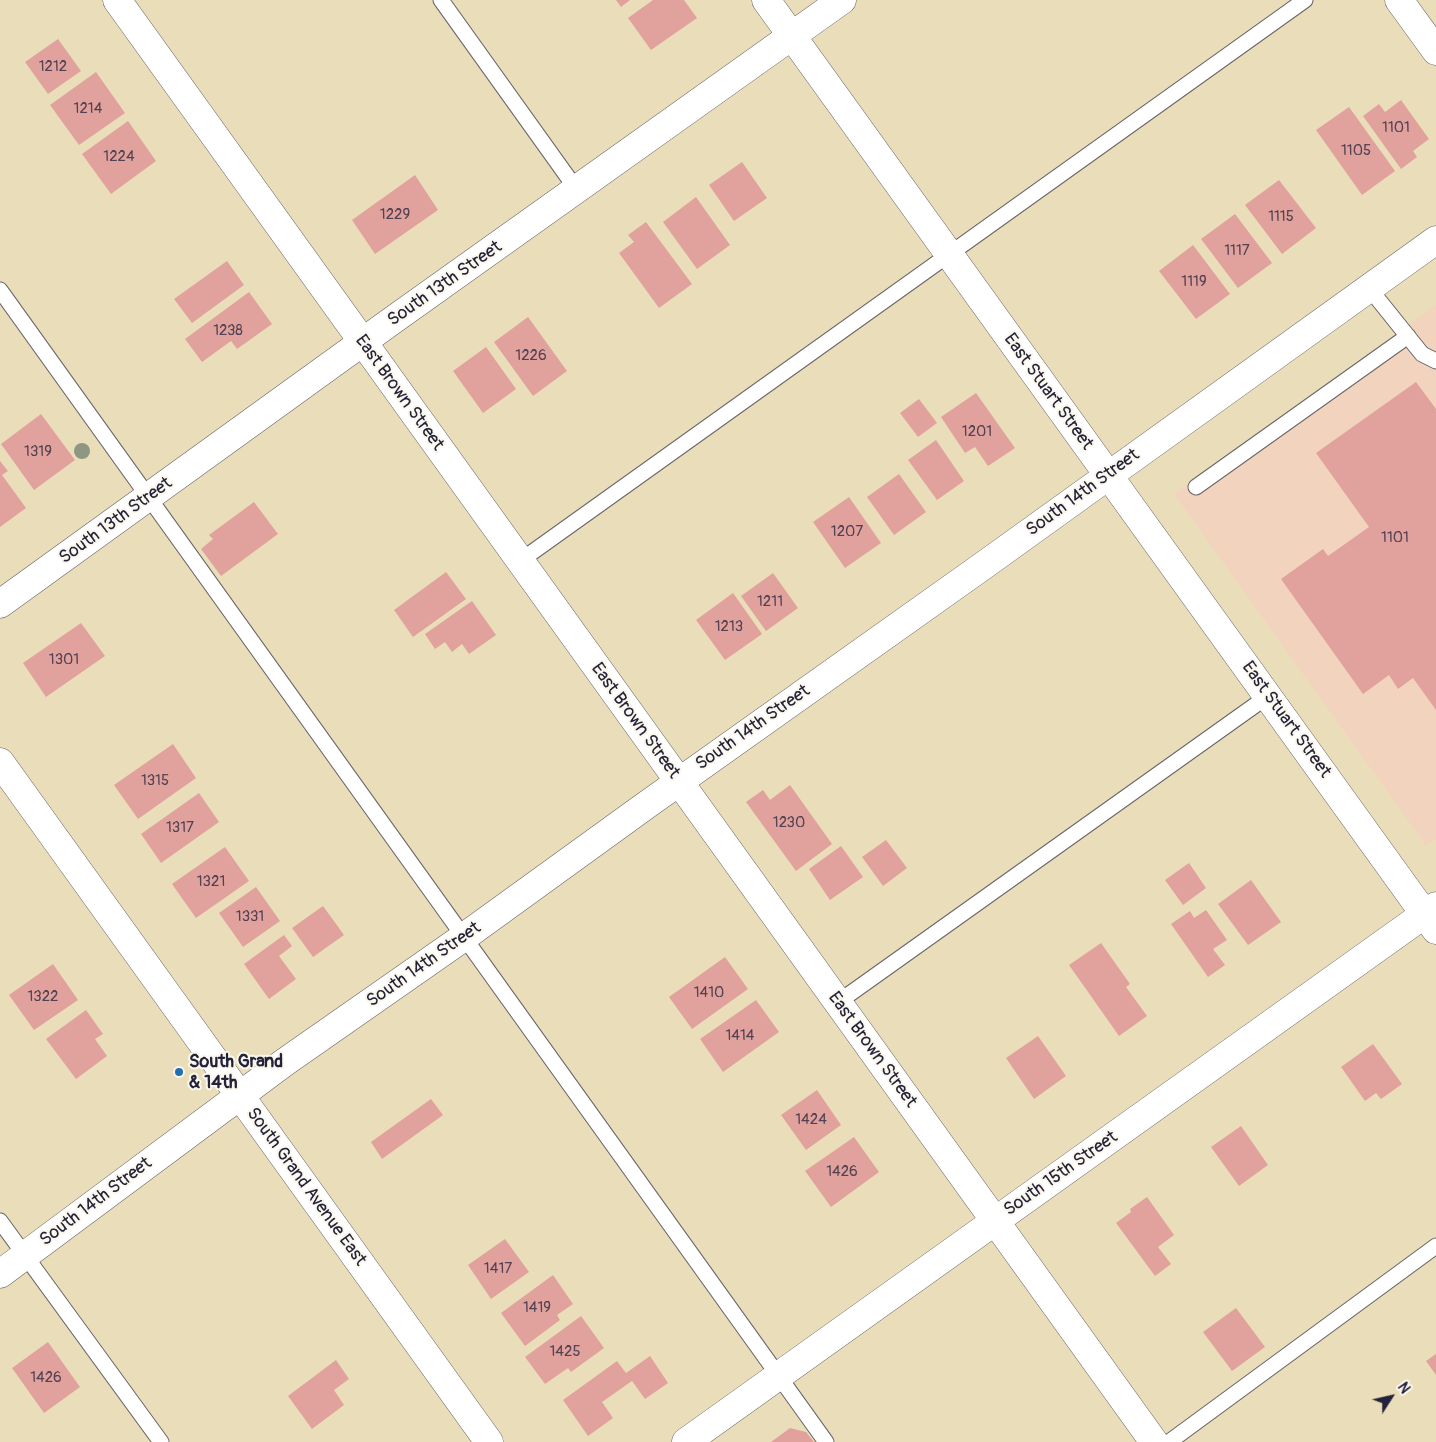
<!DOCTYPE html>
<style>
body{margin:0}
#map{position:relative;width:1436px;height:1442px;overflow:hidden;background:#eadeba;font-family:Pangolin,sans-serif}
canvas{display:block}
.north{position:absolute;left:1366px;top:1372px;width:50px;height:50px;-webkit-text-stroke:4px #fbf7ec;paint-order:stroke;rotate:55deg;font-size:14px;font-weight:700;line-height:20px;text-align:center;color:#22223b}
.north::after{content:'';display:block;margin:auto;width:18px;height:22px;background:#22223b;clip-path:polygon(50% 0,100% 100%,50% 72%,0 100%)}
</style>
<div id="map">
<canvas width="1436" height="1442"></canvas>
<div class="north">N</div>
</div>
<script>
const g = document.querySelector('canvas').getContext('2d');
g.lineJoin = 'round';
function fillPath(path, color) { g.fillStyle = color; g.fill(path, 'evenodd'); }
const toPath = rows => new Path2D(rows.map(r => 'M' + r).join(''));
function strokePath(path, color, width, dash) { g.strokeStyle = color; g.lineWidth = width; g.lineCap = dash ? 'butt' : 'round'; g.setLineDash(dash || []); g.stroke(path); }
function drawText(font, color, halo, rows, align = 'center') {
  g.font = font + ' Pangolin,sans-serif'; g.lineWidth = 4; g.setLineDash([]); g.textBaseline = 'middle'; g.strokeStyle = halo; g.fillStyle = color; for (const [text, x, y, turn = 0] of rows) {
    g.save(); g.translate(x, y); g.rotate((+turn || 0) * Math.PI / 180); g.textAlign = isNaN(turn) ? turn : align; if (halo) g.strokeText(text, 0, 0); g.fillText(text, 0, 0); g.restore();
  }
}
fillPath(toPath([
 [1436,305,1436,839,1426,846,1174,494]
]), '#f2d4be');
fillPath(toPath([
 [616,0,630,0,621,7],
 [653,0,684,0,697,18,651,50,628,18],
 [58,39,81,71,48,94,25,62],
 [96,72,125,113,79,145,50,105],
 [1401,100,1429,139,1413,151,1417,157,1401,169,1363,116,1379,104,1385,112],
 [1349,107,1395,171,1362,195,1316,130],
 [128,121,156,161,111,194,82,154],
 [742,162,767,198,734,221,709,185],
 [415,175,438,210,375,254,352,220],
 [1279,180,1316,228,1282,254,1245,205],
 [696,197,730,245,697,269,663,222],
 [1235,214,1272,263,1238,288,1201,239],
 [646,222,692,284,659,308,619,253,634,242,628,235],
 [1193,245,1230,294,1196,319,1159,271],
 [227,261,244,285,192,323,174,299],
 [249,292,272,324,237,349,231,341,202,362,185,339],
 [528,317,567,371,533,396,494,342],
 [486,347,516,389,483,413,453,371],
 [1416,382,1436,409,1436,710,1413,678,1398,689,1389,675,1363,694,1281,579,1323,549,1328,556,1369,527,1316,453],
 [976,393,1015,448,988,466,975,447,965,453,941,417],
 [919,399,937,423,918,437,900,413],
 [41,414,75,460,34,490,1,444],
 [936,440,964,481,937,500,908,460],
 [0,461,8,471,2,475,26,508,0,527],
 [899,474,926,512,894,535,867,497],
 [849,497,881,543,845,568,813,522],
 [254,502,278,534,221,576,201,549,213,539,209,535],
 [446,572,466,599,413,637,394,610],
 [773,573,798,608,766,631,741,596],
 [733,593,762,634,725,660,696,620],
 [472,601,496,635,469,654,462,644,452,652,445,642,435,649,425,634],
 [81,623,105,656,46,697,23,663],
 [173,744,196,778,138,819,114,785],
 [790,785,832,844,796,871,746,802,763,790,770,800],
 [199,793,219,822,161,863,141,834],
 [886,840,907,868,883,886,862,857],
 [841,846,863,877,830,900,809,869],
 [225,847,249,881,196,918,172,884],
 [1189,863,1206,888,1183,905,1165,880],
 [1251,880,1281,922,1248,945,1218,904],
 [256,887,280,921,243,947,219,913],
 [323,906,344,935,313,957,292,928],
 [1206,910,1227,940,1213,949,1225,965,1208,977,1171,924,1190,911,1194,918],
 [284,935,292,946,279,956,296,979,269,999,244,964],
 [1101,943,1130,984,1126,987,1147,1016,1119,1036,1069,965],
 [725,957,748,989,692,1029,669,997],
 [53,964,78,1000,34,1030,9,995],
 [756,1000,779,1032,723,1072,700,1039],
 [86,1010,103,1034,95,1039,107,1056,76,1079,46,1039],
 [1038,1036,1066,1076,1034,1099,1006,1058],
 [1373,1044,1402,1084,1381,1099,1376,1093,1365,1101,1341,1067],
 [817,1090,841,1125,806,1150,781,1115],
 [431,1099,443,1115,382,1159,371,1142],
 [1241,1126,1268,1165,1239,1186,1211,1147],
 [854,1137,879,1172,831,1207,805,1171],
 [1147,1197,1174,1235,1158,1247,1171,1264,1155,1276,1116,1223,1131,1212,1130,1209],
 [505,1239,529,1272,491,1299,468,1265],
 [553,1275,573,1304,557,1315,560,1320,525,1346,501,1313],
 [1236,1308,1265,1347,1232,1371,1203,1332],
 [581,1316,604,1348,571,1372,568,1368,545,1384,525,1357],
 [48,1342,80,1387,44,1413,12,1368],
 [1436,1354,1436,1375,1426,1361],
 [650,1356,668,1383,645,1399,632,1381,602,1402,613,1418,588,1436,563,1400,617,1361,626,1373],
 [336,1360,349,1379,334,1390,344,1405,312,1429,288,1396],
 [790,1428,806,1432,814,1442,771,1442]
]), '#e1a19c');
const service = toPath([
 [441,0,577,190],
 [1369,288,1422,354,1436,361],
 [0,290,826,1442],
 [1196,487,1408,336],
 [520,561,1305,0],
 [837,1003,1268,696],
 [0,1221,161,1442],
 [1169,1442,1436,1246]
]);
const minor = toPath([
 [117,0,1154,1442],
 [766,0,1436,930],
 [1399,0,1436,51],
 [0,604,393,320,842,0],
 [0,1274,285,1062,464,937,645,806,987,563,1436,240],
 [686,1442,1436,906]
]);
const secondary = toPath([
 [0,762,489,1442]
]);
strokePath(service, '#686467', 17);
strokePath(minor, '#686467', 29);
strokePath(secondary, '#686467', 29);
strokePath(service, '#fff', 15);
strokePath(minor, '#fff', 28);
strokePath(secondary, '#fff', 28);
g.fillStyle = '#8f9782';
for (const [x, y] of [
 [82,451]
]) { g.beginPath(); g.arc(x, y, 8, 0, 2 * Math.PI); g.fill(); }
for (const [x, y, r, color] of [
 [179,1072,5,"#1f6fb2"]
]) { const dot = new Path2D(); dot.arc(x, y, r, 0, 2 * Math.PI); g.fillStyle = color; g.fill(dot); strokePath(dot, '#fbf7ec', 2); }
drawText('15px', '#524253', null, [
 ["1212",53,67],
 ["1214",88,109],
 ["1101",1396,128],
 ["1105",1356,151],
 ["1224",119,157],
 ["1229",395,215],
 ["1115",1281,217],
 ["1117",1237,251],
 ["1119",1194,282],
 ["1238",228,331],
 ["1226",531,356],
 ["1201",977,432],
 ["1319",38,452],
 ["1207",847,532],
 ["1101",1395,538],
 ["1211",770,602],
 ["1213",729,627],
 ["1301",64,660],
 ["1315",155,781],
 ["1230",789,823],
 ["1317",180,828],
 ["1321",211,882],
 ["1331",250,917],
 ["1410",709,993],
 ["1322",43,997],
 ["1414",740,1036],
 ["1424",811,1120],
 ["1426",842,1172],
 ["1417",498,1269],
 ["1419",537,1308],
 ["1425",565,1352],
 ["1426",46,1378]
]);
drawText('18px', '#22223b', '#fbf7ec', [
 ["South 13th Street",445,284,-35],
 ["East Stuart Street",1048,392,54],
 ["East Brown Street",399,393,54],
 ["South 14th Street",1083,493,-36],
 ["South 13th Street",116,521,-36],
 ["East Stuart Street",1286,720,54],
 ["East Brown Street",635,721,54],
 ["South 14th Street",753,728,-35],
 ["South 14th Street",424,965,-35],
 ["East Brown Street",872,1050,54],
 ["South 15th Street",1061,1174,-35],
 ["South Grand Avenue East",306,1187,54],
 ["South 14th Street",96,1202,-37]
]);
drawText('bold 18px', '#22223b', '#fbf7ec', [
 ["South Grand",189,1062],
 ["& 14th",189,1083]
], 'left');
</script>
